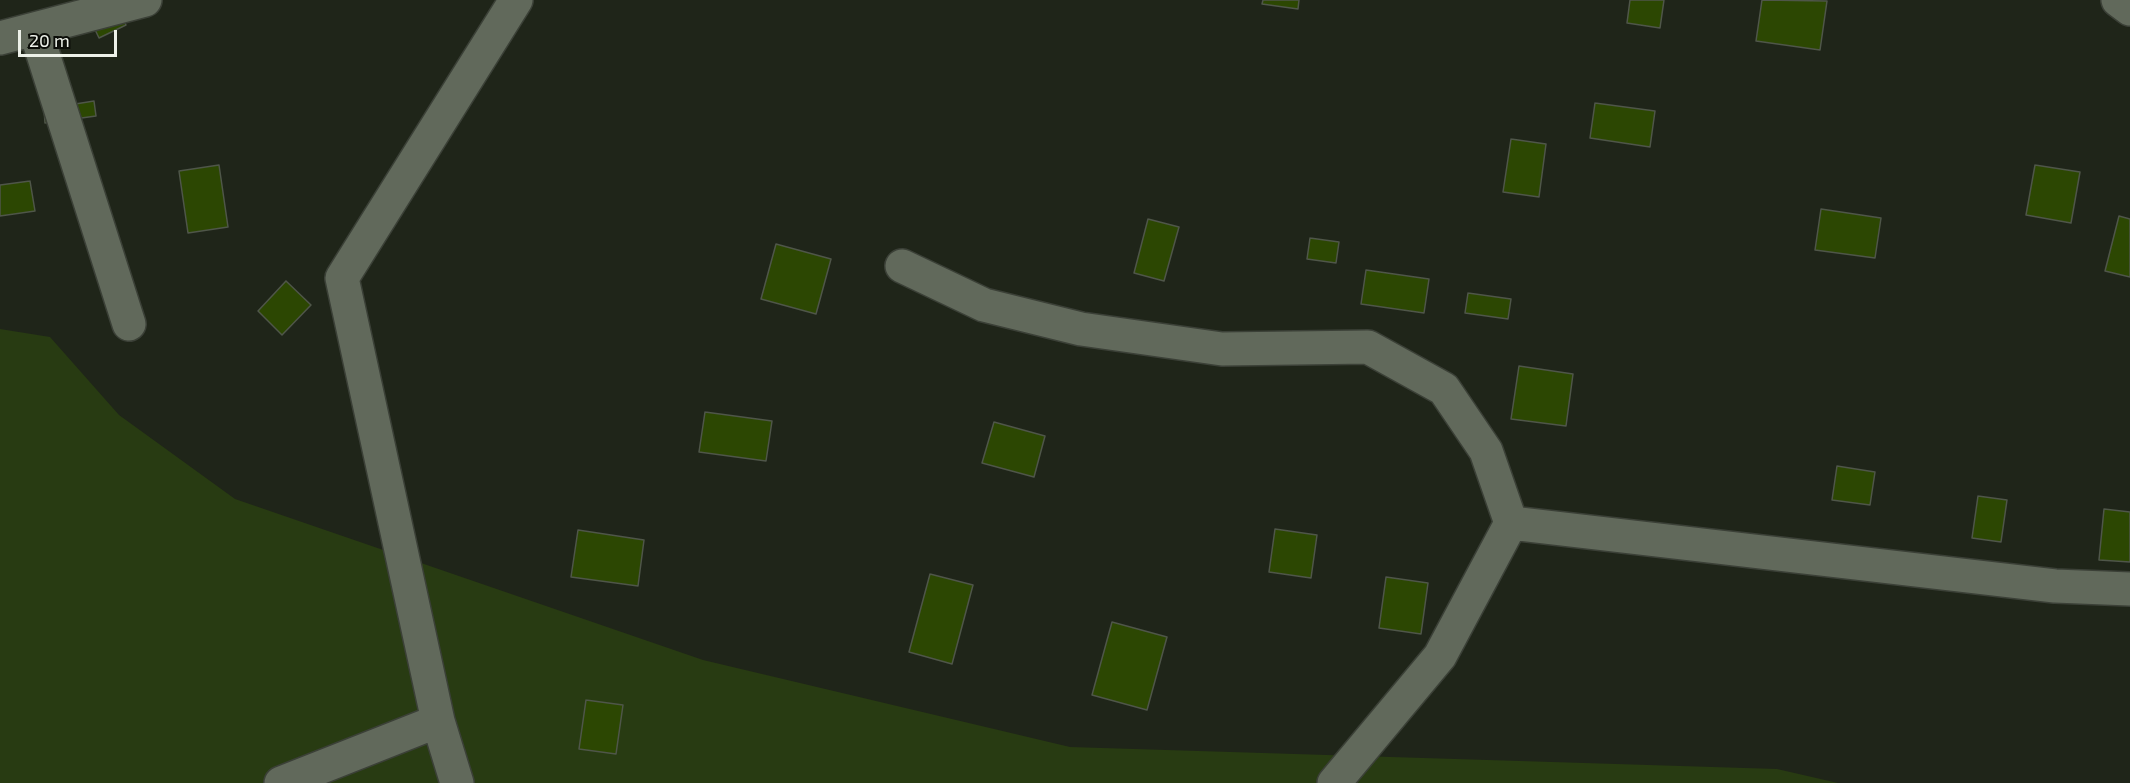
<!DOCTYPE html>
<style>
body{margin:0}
#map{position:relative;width:2130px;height:783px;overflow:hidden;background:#1f2519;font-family:"Exo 2",sans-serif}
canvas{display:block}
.scale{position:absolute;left:18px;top:30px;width:99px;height:27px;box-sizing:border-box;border:3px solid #edf1e9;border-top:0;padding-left:8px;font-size:18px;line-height:21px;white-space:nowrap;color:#edf1e9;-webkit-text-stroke:4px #0b0d08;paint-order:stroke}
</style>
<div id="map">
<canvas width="2130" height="783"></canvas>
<div class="scale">20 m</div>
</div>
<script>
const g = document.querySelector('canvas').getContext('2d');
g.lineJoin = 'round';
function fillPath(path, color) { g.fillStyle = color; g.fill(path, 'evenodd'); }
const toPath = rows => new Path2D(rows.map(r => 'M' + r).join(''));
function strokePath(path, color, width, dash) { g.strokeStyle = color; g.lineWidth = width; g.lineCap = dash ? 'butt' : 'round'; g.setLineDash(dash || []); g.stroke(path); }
fillPath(toPath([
 [0,329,50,337,119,415,235,499,703,660,1070,747,1777,769,1838,783,0,783]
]), '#283b12');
const building = toPath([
 [81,0,114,0,126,25,99,38,81,0],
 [1263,0,1299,0,1298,9,1262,4,1263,0],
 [1630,0,1664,0,1660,28,1627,23,1630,0],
 [1762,0,1827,1,1820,50,1756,41,1762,0],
 [94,101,96,116,45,123,44,109,94,101],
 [1595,103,1655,111,1650,147,1590,138,1595,103],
 [1511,139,1546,144,1539,197,1503,192,1511,139],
 [219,165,228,227,188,233,179,171,219,165],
 [2035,165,2080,172,2071,223,2026,215,2035,165],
 [30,181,35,211,0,216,0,185,30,181],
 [1821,209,1881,218,1875,258,1815,250,1821,209],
 [2119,216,2130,219,2130,277,2105,271,2119,216],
 [1148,219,1179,227,1164,281,1134,273,1148,219],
 [1310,238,1339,242,1336,263,1307,259,1310,238],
 [776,244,831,259,816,314,761,299,776,244],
 [1366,270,1429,279,1424,313,1361,304,1366,270],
 [286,281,311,305,282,335,258,311,286,281],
 [1468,293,1511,299,1508,319,1465,313,1468,293],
 [1519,366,1573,374,1566,426,1511,419,1519,366],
 [705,412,772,421,766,461,699,452,705,412],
 [994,422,1045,436,1034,477,982,463,994,422],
 [1837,466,1875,472,1870,505,1832,500,1837,466],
 [1978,496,2007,500,2001,542,1972,538,1978,496],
 [2104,509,2130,512,2130,562,2099,560,2104,509],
 [1275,529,1317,535,1311,578,1269,572,1275,529],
 [578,530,644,540,638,586,571,577,578,530],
 [930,574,973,585,952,664,909,652,930,574],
 [1386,577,1428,583,1421,634,1379,628,1386,577],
 [1112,622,1167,637,1147,710,1092,695,1112,622],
 [586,700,623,705,616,754,579,749,586,700]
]);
fillPath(building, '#2c4702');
strokePath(building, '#4f5649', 1.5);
const minor = toPath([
 [2118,0,2130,9],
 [35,29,129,324],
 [0,38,145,0],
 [902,266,984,305,1081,329,1222,349,1368,347,1444,389,1486,451,1511,523,2055,586,2130,589],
 [438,721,457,783],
 [281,783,438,721,342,278,516,0],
 [1334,783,1440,656,1511,523]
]);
strokePath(minor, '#3b4037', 36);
strokePath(minor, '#61695b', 33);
</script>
